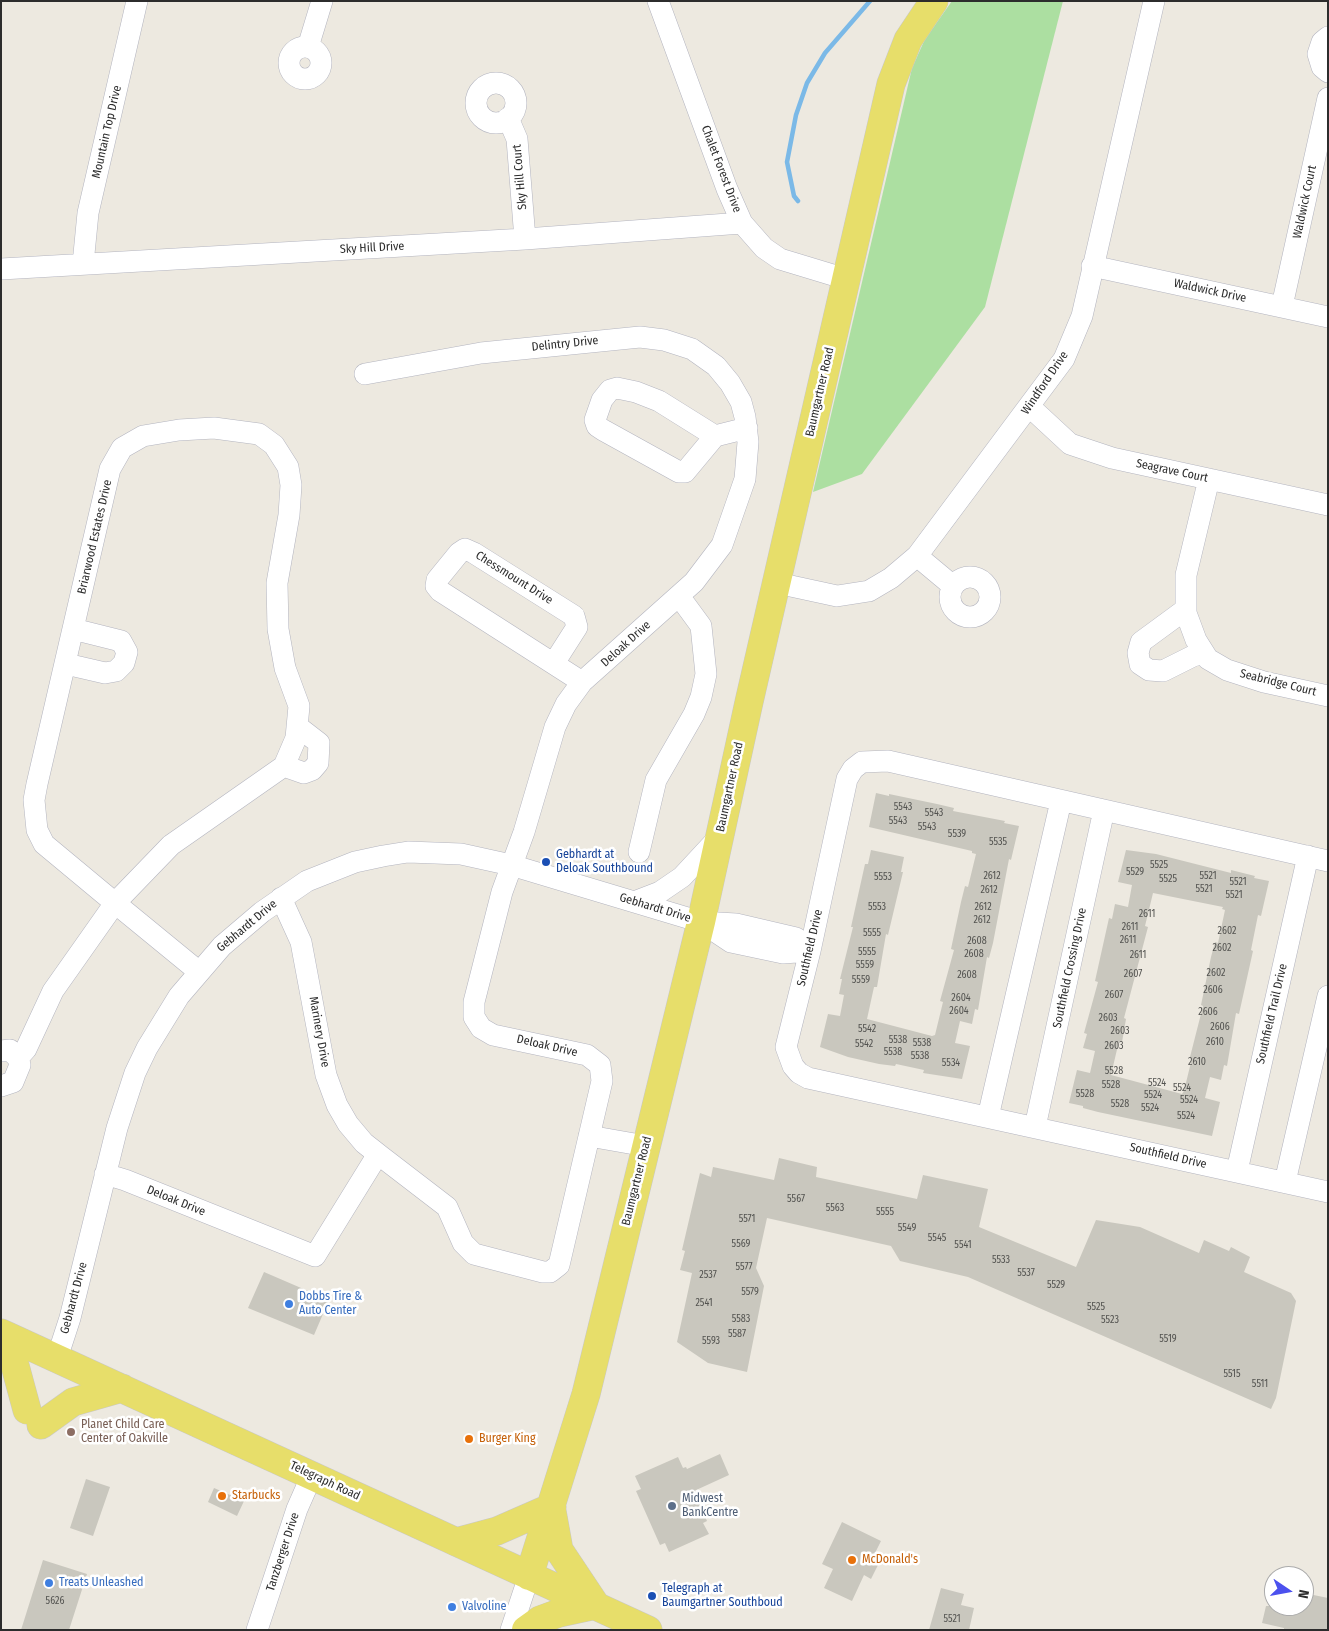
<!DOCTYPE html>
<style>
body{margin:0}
#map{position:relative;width:1329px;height:1631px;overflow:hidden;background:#ede9e0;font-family:"Fira Sans Condensed",sans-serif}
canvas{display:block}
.frame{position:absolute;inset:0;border:2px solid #2c2c2c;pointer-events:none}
.north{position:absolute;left:1264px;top:1566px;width:50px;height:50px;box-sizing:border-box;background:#fff;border:1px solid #ababab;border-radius:50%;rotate:102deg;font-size:14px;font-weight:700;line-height:20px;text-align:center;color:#2c2c2c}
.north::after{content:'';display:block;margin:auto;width:18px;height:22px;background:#4c51ee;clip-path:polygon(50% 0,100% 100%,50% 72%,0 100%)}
</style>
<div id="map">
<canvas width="1329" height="1631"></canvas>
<div class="frame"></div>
<div class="north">N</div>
</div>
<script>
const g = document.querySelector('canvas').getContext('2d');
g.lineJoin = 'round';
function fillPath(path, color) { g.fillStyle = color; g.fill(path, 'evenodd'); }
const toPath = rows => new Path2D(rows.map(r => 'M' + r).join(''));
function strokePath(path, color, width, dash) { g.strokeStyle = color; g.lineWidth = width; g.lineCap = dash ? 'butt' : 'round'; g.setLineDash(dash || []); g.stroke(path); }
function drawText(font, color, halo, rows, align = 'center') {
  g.font = font + ' "Fira Sans Condensed",sans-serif'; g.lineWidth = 5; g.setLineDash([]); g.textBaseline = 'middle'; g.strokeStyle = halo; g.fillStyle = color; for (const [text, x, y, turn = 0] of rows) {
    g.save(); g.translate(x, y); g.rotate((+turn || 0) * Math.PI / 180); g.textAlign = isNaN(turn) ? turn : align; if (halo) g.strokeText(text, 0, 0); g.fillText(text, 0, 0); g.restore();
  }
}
fillPath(toPath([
 [952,1,1063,1,985,307,862,474,813,492,912,68,925,39]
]), '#acdfa1');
strokePath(toPath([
 [798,201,794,196,787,162,796,115,807,83,825,53,870,1]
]), '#7bb9e7', 4.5);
fillPath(toPath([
 [876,793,889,796,889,794,937,804,954,808,953,811,1005,821,1004,823,1019,826,1011,860,1009,859,993,943,989,958,987,957,978,1010,975,1009,972,1024,960,1021,955,1043,970,1046,962,1079,923,1073,924,1070,896,1064,895,1066,879,1064,848,1057,820,1047,828,1014,840,1016,844,995,839,994,842,979,840,979,853,927,851,927,865,864,868,864,871,850,904,857,901,872,903,872,888,935,886,934,877,987,874,987,867,1019,932,1036,935,1035,943,1002,940,1001,954,950,951,949,961,902,965,886,968,887,976,854,972,853,972,851,869,827],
 [1126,850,1156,854,1231,873,1231,870,1255,876,1254,878,1269,881,1261,916,1258,915,1251,950,1253,951,1239,1014,1236,1013,1227,1066,1224,1065,1221,1080,1210,1077,1205,1098,1220,1102,1212,1136,1098,1112,1083,1108,1083,1106,1069,1103,1077,1070,1090,1073,1095,1051,1083,1048,1087,1034,1084,1033,1098,982,1095,981,1109,918,1112,919,1115,904,1128,907,1132,885,1118,882],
 [1153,893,1223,907,1222,909,1225,910,1218,943,1215,942,1211,957,1201,1005,1203,1006,1190,1057,1192,1058,1184,1091,1182,1094,1111,1075,1119,1041,1122,1042,1126,1019,1124,1018,1148,927,1145,926],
 [779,1158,817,1167,816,1177,917,1199,923,1175,988,1189,979,1227,1076,1267,1096,1220,1140,1227,1199,1253,1204,1240,1229,1251,1231,1247,1250,1257,1244,1272,1291,1293,1296,1301,1276,1398,1271,1409,968,1277,900,1261,891,1246,767,1218,756,1268,764,1286,747,1372,708,1363,677,1342,692,1273,680,1270,685,1251,682,1250,700,1173,711,1177,713,1167,774,1180],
 [264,1272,329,1300,314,1335,248,1308],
 [720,1454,729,1475,694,1491,707,1521,703,1523,709,1534,669,1552,665,1543,660,1545,636,1491,641,1489,635,1476,678,1457,683,1468,686,1467,687,1469],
 [86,1479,110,1487,93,1536,70,1528],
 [214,1488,244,1501,237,1516,208,1502],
 [842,1522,881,1541,875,1553,882,1557,871,1579,864,1575,852,1601,824,1588,833,1569,822,1564],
 [43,1560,87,1574,69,1630,21,1630],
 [941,1588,964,1594,961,1605,974,1608,969,1630,929,1630],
 [1304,1593,1328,1598,1328,1630,1284,1630,1284,1628,1262,1623,1266,1606,1304,1606]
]), '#c9c7be');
const minor = toPath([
 [658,1,727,189,742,223,764,248,780,259,846,279],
 [1328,37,1322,42,1318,54,1322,67,1328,72],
 '289 63a16 16 0 1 1 32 0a16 16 0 1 1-32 0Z',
 [308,47,322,1],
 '476 103a20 20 0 1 1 40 0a20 20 0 1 1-40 0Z',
 [508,118,517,139,525,239],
 [83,264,88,213,137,1],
 [1092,266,1328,317],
 [1,269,525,239,742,223],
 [1282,306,1328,98],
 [1030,407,1070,444,1112,458,1328,505],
 [214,428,259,434,274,445,288,467,291,485,289,515,277,583,278,629,285,668,299,706,296,738,284,766,171,845,115,903,44,844,37,830,34,800,37,784,110,469,122,448,143,436,179,430,214,428],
 [715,436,685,472,679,472,603,430,597,426,595,420,602,400,610,390,617,388,636,392,659,401,715,436,747,428],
 [1209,479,1186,575,1186,613,1196,640,1208,659,1227,670,1264,682,1328,696],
 [917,556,953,586],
 '950 597a20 20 0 1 1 40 0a20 20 0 1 1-40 0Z',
 [777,583,837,596,869,591,891,578,917,556,1064,359,1082,316,1154,1],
 [1186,609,1141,642,1138,653,1140,664,1149,670,1163,671,1193,656,1204,653],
 [554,663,577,627,574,616,474,553,465,549,459,553,437,580,436,586,440,591,582,682],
 [66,664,105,673,116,671,124,663,127,652,121,641,73,629],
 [284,766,304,773,312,770,318,763,319,743,297,726],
 [639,852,656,780,694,714,701,697,706,674,701,626,679,596],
 [1328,861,888,761,862,762,853,769,847,779,810,951,786,1047,793,1066,799,1073,808,1078,1328,1192],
 [281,898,301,942,326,1075,337,1105,348,1124,364,1143,378,1154],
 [634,902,660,892,682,877,720,836],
 [701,922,731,942,783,953,810,951],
 [1,1051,10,1050,18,1058,20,1065,13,1082,1,1086],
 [18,1058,26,1049,53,991,115,903,198,971],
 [988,1117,1061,801],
 [1035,1127,1104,810],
 [589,1136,646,1146],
 [1237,1171,1308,856],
 [105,1174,125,1180,315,1256,378,1154,447,1207,463,1243,474,1254,543,1272,550,1272,559,1265,602,1081,600,1065,587,1055,493,1035,481,1028,474,1017,474,1002,502,892,524,832,555,727,566,704,582,682,694,582,722,545,745,479,748,442,745,417,741,402,730,383,716,366,692,349,664,340,640,337,481,353,365,374],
 [1285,1182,1328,996],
 [57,1358,70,1318,117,1128,135,1073,147,1048,179,996,222,946,262,912,307,881,355,862,383,856,408,852,461,854,511,865,701,922,736,924,796,938,810,951],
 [257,1630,297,1509,312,1475],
 [511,1630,529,1576]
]);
const major = toPath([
 [1,1333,648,1630],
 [7,1336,27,1410],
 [41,1425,73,1402,122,1388],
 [552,1511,559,1550,595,1604],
 [456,1542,497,1531,552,1507],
 [529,1576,586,1394,701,922,749,702,891,84,908,40,934,1],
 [526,1630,540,1620,559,1613,596,1605]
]);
strokePath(minor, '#b3b4bf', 22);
strokePath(major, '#c8c8c8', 29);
strokePath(minor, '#fff', 21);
strokePath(major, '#e7de6a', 28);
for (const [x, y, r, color] of [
 [546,862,5,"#1a4fb4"],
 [289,1304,5,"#3f7fe0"],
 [71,1432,5,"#8d6e63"],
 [469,1439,5,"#e8710a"],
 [222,1496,5,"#e8710a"],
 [672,1506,5,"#5c6f8a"],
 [852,1560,5,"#e8710a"],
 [49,1583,5,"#3f7fe0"],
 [652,1596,5,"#1a4fb4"],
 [452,1607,5,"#3f7fe0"]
]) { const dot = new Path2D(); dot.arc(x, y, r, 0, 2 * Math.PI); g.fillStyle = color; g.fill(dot); strokePath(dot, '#fff', 2); }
drawText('10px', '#535350', null, [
 ["5543",903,807],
 ["5543",934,813],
 ["5543",898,821],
 ["5543",927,827],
 ["5539",957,834],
 ["5535",998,842],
 ["5525",1159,865],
 ["5529",1135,872],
 ["2612",992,876],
 ["5521",1208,876],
 ["5553",883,877],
 ["5525",1168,879],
 ["5521",1238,882],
 ["5521",1204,889],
 ["2612",989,890],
 ["5521",1234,895],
 ["5553",877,907],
 ["2612",983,907],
 ["2611",1147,914],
 ["2612",982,920],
 ["2611",1130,927],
 ["2602",1227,931],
 ["5555",872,933],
 ["2611",1128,940],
 ["2608",977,941],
 ["2602",1222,948],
 ["5555",867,952],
 ["2608",974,954],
 ["2611",1138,955],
 ["5559",865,965],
 ["2602",1216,973],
 ["2607",1133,974],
 ["2608",967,975],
 ["5559",861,980],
 ["2606",1213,990],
 ["2607",1114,995],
 ["2604",961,998],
 ["2604",959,1011],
 ["2606",1208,1012],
 ["2603",1108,1018],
 ["2606",1220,1027],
 ["5542",867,1029],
 ["2603",1120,1031],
 ["5538",898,1040],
 ["2610",1215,1042],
 ["5538",922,1043],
 ["5542",864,1044],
 ["2603",1114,1046],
 ["5538",893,1052],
 ["5538",920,1056],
 ["2610",1197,1062],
 ["5534",951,1063],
 ["5528",1114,1071],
 ["5524",1157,1083],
 ["5528",1111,1085],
 ["5524",1182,1088],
 ["5528",1085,1094],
 ["5524",1153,1095],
 ["5524",1189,1100],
 ["5528",1120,1104],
 ["5524",1150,1108],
 ["5524",1186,1116],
 ["5567",796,1199],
 ["5563",835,1208],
 ["5555",885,1212],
 ["5571",747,1219],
 ["5549",907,1228],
 ["5545",937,1238],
 ["5569",741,1244],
 ["5541",963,1245],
 ["5533",1001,1260],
 ["5577",744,1267],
 ["5537",1026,1273],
 ["2537",708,1275],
 ["5529",1056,1285],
 ["5579",750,1292],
 ["2541",704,1303],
 ["5525",1096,1307],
 ["5583",741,1319],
 ["5523",1110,1320],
 ["5587",737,1334],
 ["5519",1168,1339],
 ["5593",711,1341],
 ["5515",1232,1374],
 ["5511",1260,1384],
 ["5626",55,1601],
 ["5521",952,1619]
]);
drawText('12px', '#2c2c2c', '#fff', [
 ["Mountain Top Drive",107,132,-77],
 ["Chalet Forest Drive",721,169,69],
 ["Sky Hill Court",520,177,-95],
 ["Waldwick Court",1305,202,-78],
 ["Sky Hill Drive",372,248,-3],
 ["Waldwick Drive",1210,291,12],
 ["Delintry Drive",565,344,-6],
 ["Windford Drive",1045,383,-56],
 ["Baumgartner Road",820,392,-77],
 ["Seagrave Court",1172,471,12],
 ["Briarwood Estates Drive",95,537,-77],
 ["Chessmount Drive",514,578,32],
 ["Deloak Drive",626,644,-42],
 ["Seabridge Court",1278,683,14],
 ["Baumgartner Road",730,787,-78],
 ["Gebhardt Drive",655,908,17],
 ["Gebhardt Drive",247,926,-40],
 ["Southfield Drive",810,948,-77],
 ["Southfield Crossing Drive",1070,968,-78],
 ["Southfield Trail Drive",1272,1014,-77],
 ["Marinery Drive",319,1032,80],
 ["Deloak Drive",547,1046,13],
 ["Southfield Drive",1168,1156,13],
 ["Baumgartner Road",637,1181,-76],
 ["Deloak Drive",176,1201,22],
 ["Gebhardt Drive",74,1298,-75],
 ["Telegraph Road",325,1481,25],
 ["Tanzberger Drive",283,1552,-72]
]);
drawText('12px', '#164399', '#fff', [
 ["Gebhardt at",556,855],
 ["Deloak Southbound",556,869],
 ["Telegraph at",662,1589],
 ["Baumgartner Southboud",662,1603]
], 'left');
drawText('12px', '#366cbe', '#fff', [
 ["Dobbs Tire &",299,1297],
 ["Auto Center",299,1311],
 ["Treats Unleashed",59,1583],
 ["Valvoline",462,1607]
], 'left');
drawText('12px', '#785e54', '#fff', [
 ["Planet Child Care",81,1425],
 ["Center of Oakville",81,1439]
], 'left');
drawText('12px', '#c56008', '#fff', [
 ["Burger King",479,1439],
 ["Starbucks",232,1496],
 ["McDonald's",862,1560]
], 'left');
drawText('12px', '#4e5e75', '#fff', [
 ["Midwest",682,1499],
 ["BankCentre",682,1513]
], 'left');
</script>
